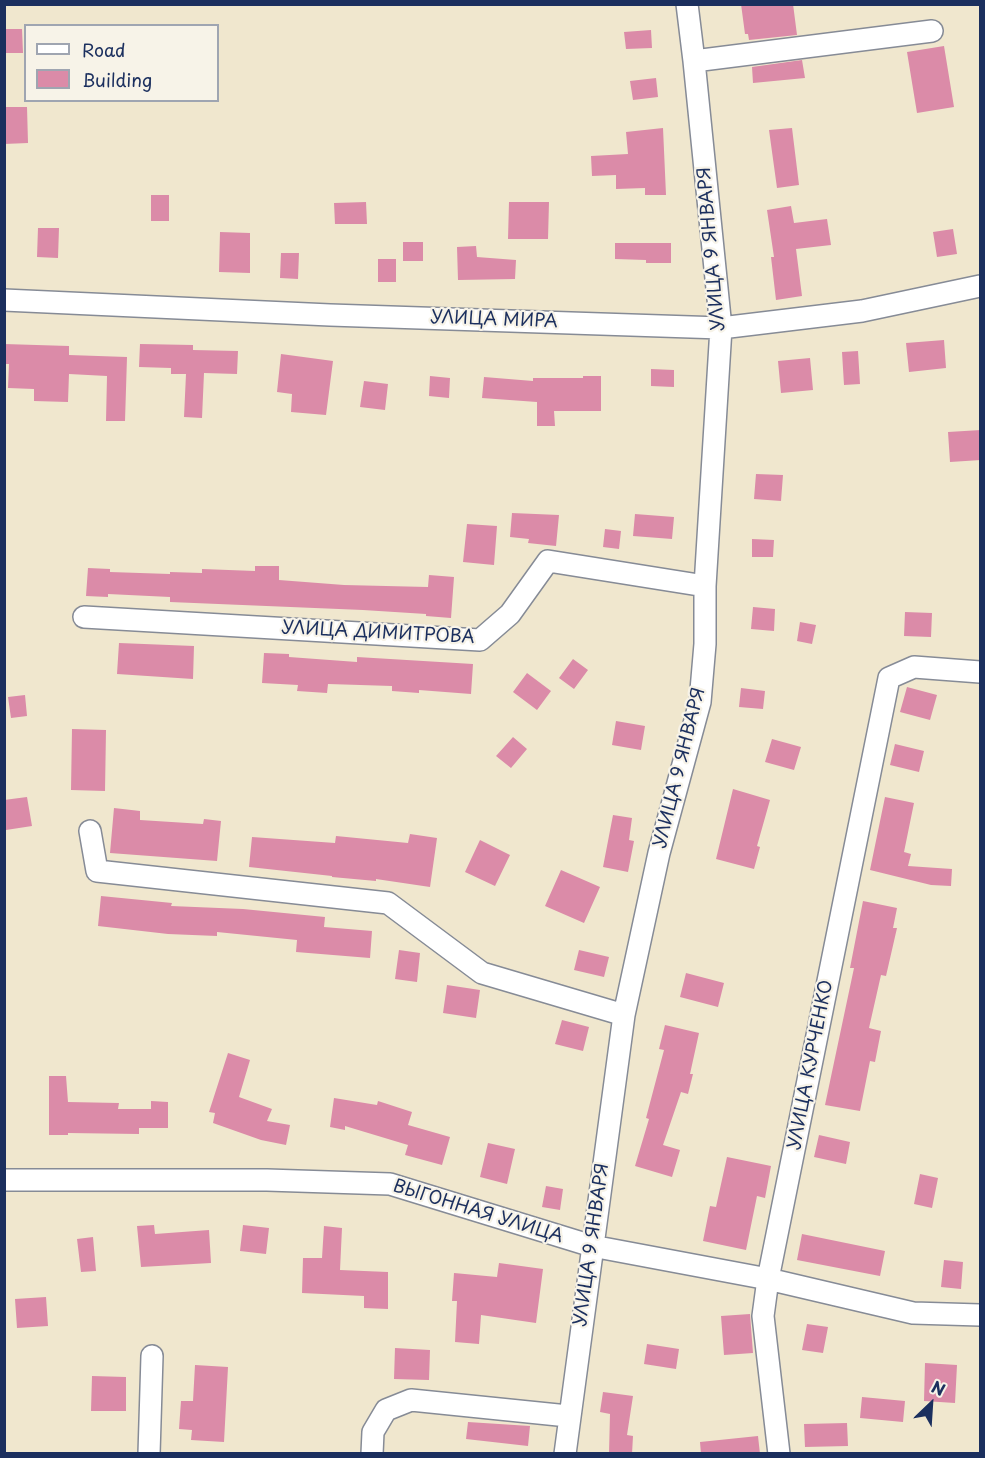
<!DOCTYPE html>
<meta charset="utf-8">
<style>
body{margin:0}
#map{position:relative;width:985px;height:1458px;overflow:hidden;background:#f0e7ce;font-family:"Playpen Sans",sans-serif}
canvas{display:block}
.frame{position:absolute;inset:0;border:6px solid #1b2f5e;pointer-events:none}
.legend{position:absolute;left:24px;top:24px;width:195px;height:78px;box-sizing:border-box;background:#f7f3e8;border:2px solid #9fa5b1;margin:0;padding:8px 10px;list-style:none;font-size:18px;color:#1b2f5e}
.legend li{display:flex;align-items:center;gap:12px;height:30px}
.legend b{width:30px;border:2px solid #9fa5b1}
.north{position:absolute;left:901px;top:1374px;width:60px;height:60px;-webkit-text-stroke:4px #f7f3e8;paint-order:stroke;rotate:25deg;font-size:16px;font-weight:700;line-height:24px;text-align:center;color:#1b2f5e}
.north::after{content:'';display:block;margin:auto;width:21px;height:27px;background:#1b2f5e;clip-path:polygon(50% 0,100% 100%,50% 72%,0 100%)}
</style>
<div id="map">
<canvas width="985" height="1458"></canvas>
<div class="frame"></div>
<ul class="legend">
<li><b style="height:8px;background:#fff"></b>Road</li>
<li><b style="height:16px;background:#db8ba8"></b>Building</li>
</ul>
<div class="north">N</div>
</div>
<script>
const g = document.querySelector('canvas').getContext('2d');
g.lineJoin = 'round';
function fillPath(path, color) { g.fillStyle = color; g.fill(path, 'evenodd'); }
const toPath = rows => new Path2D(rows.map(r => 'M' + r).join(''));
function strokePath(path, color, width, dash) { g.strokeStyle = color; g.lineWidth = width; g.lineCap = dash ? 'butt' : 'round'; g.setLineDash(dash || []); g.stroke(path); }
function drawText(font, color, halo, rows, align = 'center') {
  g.font = font + ' "Playpen Sans",sans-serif'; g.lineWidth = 4.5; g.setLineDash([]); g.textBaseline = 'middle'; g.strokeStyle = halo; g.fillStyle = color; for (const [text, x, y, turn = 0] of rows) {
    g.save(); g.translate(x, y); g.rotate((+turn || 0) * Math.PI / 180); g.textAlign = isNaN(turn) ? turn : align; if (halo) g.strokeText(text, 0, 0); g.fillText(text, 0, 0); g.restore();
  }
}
fillPath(toPath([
 [741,4,793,4,797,35,749,40,748,34,745,34],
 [4,29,22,29,23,53,4,53],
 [651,30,652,48,626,49,624,32],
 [944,46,954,107,917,113,907,52],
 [802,60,805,78,753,83,752,67],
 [656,78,658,97,633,100,630,81],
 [4,107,27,107,28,143,4,144],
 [663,128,666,195,645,195,645,188,616,189,616,175,592,176,591,156,628,154,626,132],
 [792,128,799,185,777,188,769,130],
 [151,195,169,195,169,221,151,221],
 [366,202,367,224,335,224,334,203],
 [509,202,549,202,548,239,508,239],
 [791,206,794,223,827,219,831,245,796,249,802,296,776,300,771,257,774,257,767,210],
 [38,228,59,228,58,258,37,257],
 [953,229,957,254,937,257,933,232],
 [220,232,250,233,250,273,219,272],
 [403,242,423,242,423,261,403,261],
 [615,243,671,243,671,263,646,263,646,260,615,259],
 [476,246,477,257,516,260,515,279,458,280,457,247],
 [281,253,299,253,298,279,280,278],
 [378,259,396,259,396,282,378,282],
 [944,340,946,368,909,372,906,343],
 [4,344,69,346,69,355,127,357,125,421,106,421,107,376,69,374,68,402,34,401,34,389,8,388,9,364,4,364],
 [140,344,193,345,193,350,238,351,237,374,204,373,202,418,184,417,186,374,171,374,171,368,139,367],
 [858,351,860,384,844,385,842,352],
 [281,354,333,361,326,415,291,412,292,394,277,392],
 [810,358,813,390,781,393,778,361],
 [651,369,674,370,674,387,651,386],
 [430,376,450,378,449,398,429,396],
 [583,376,601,376,601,411,554,411,555,426,537,426,537,402,482,398,484,377,533,381,533,378,583,378],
 [364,381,388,384,385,410,360,407],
 [981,430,981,460,950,462,948,432],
 [756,474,783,475,781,501,754,499],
 [512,513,559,515,556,546,528,543,529,539,510,537],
 [635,514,674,517,672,539,633,536],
 [467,524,497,526,494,565,463,562],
 [605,529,621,531,619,549,603,547],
 [752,539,774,540,773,557,752,557],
 [255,566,279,566,279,580,344,585,428,587,429,575,454,577,451,618,426,616,426,614,363,610,170,602,170,597,108,594,108,597,86,596,88,568,110,569,110,572,170,574,170,572,202,573,202,569,255,571],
 [753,607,775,609,774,631,751,629],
 [905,612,932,613,931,637,904,636],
 [800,622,816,625,812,644,797,641],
 [119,643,194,646,193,679,117,674],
 [264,653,289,654,289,657,357,662,357,657,473,664,471,694,419,690,419,693,392,691,392,686,328,684,327,693,297,691,298,685,262,683],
 [573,659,588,670,574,689,559,678],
 [527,673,551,691,537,710,513,692],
 [907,687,937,695,930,720,900,712],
 [741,688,765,691,763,709,739,707],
 [25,695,27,716,11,718,8,697],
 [616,721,645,726,641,750,612,745],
 [72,729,106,730,105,791,71,790],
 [513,737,527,749,511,768,496,756],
 [772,739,801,747,794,770,765,762],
 [895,744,924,751,919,772,890,765],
 [733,789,770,800,757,846,760,847,754,869,716,859],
 [27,797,32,826,6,830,4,800],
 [885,797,914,803,904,852,911,854,908,866,952,869,951,886,931,885,870,870],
 [114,808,140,811,140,820,203,824,204,819,221,821,217,861,110,853],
 [613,815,632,818,629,840,634,841,628,872,603,867],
 [410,834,437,838,430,887,376,879,376,881,332,877,332,876,249,867,252,837,335,843,336,836,408,843],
 [480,840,510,855,495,886,465,872],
 [561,870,600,887,584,923,545,906],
 [101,896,172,903,171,906,243,909,325,917,324,927,372,931,370,958,296,952,297,940,217,932,217,936,168,934,98,926],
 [863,901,897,908,893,928,897,928,886,976,881,975,869,1028,881,1031,875,1062,870,1061,860,1111,825,1105,854,968,850,968],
 [399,950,420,953,417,982,395,979],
 [579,950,609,957,604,977,574,970],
 [686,973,724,983,718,1007,680,997],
 [447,985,480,990,476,1018,443,1013],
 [562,1020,589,1027,583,1051,555,1044],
 [665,1025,699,1033,690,1074,693,1074,688,1094,681,1092,663,1145,680,1150,672,1177,635,1166,649,1119,646,1118,664,1050,659,1049],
 [228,1053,250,1060,239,1097,272,1109,267,1121,290,1125,286,1145,261,1140,213,1123,215,1113,209,1112],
 [49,1076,66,1076,68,1102,119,1103,118,1109,151,1109,151,1101,168,1102,168,1128,139,1128,139,1134,68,1133,68,1135,49,1135],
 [334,1098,377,1105,378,1101,412,1112,408,1125,450,1137,442,1165,405,1155,408,1145,345,1126,345,1130,330,1127],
 [819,1135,850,1142,846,1164,814,1157],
 [488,1143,515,1149,507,1184,480,1177],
 [727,1157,771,1166,765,1198,757,1196,746,1250,703,1241,710,1206,716,1207],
 [920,1174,938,1178,932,1208,914,1204],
 [546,1186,563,1189,560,1210,542,1207],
 [154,1225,155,1234,209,1230,211,1263,141,1267,137,1226],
 [243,1225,269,1228,266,1254,240,1251],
 [324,1226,342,1228,340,1270,388,1272,388,1309,364,1308,364,1296,302,1293,303,1258,322,1258],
 [802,1234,885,1251,880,1276,797,1260],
 [93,1237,96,1271,81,1272,77,1239],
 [944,1260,963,1262,961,1289,941,1287],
 [499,1263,543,1269,536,1323,481,1315,479,1344,455,1342,457,1301,452,1301,454,1273,497,1277],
 [46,1297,48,1326,17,1328,15,1299],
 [750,1314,753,1353,724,1355,721,1316],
 [807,1324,828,1327,823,1353,802,1350],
 [647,1344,679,1349,676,1369,644,1364],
 [395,1348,430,1350,429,1380,394,1379],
 [925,1363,957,1365,955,1403,924,1401],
 [195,1365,228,1367,224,1442,191,1440,192,1430,179,1429,181,1401,193,1401],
 [92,1376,126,1377,126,1411,91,1411],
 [603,1392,633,1396,627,1435,633,1436,632,1454,609,1454,610,1414,600,1412],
 [862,1397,905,1401,903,1422,860,1418],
 [468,1422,530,1426,528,1446,466,1439],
 [847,1423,848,1446,805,1447,804,1424],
 [758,1436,760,1454,701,1454,700,1442]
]), '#db8ba8');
const minor = toPath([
 [694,61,932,31],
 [4,300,330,315,721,328,862,311,980,286],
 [84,617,480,640,510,614,548,561,705,586],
 [90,831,97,871,388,903,482,973,624,1015],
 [4,1180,267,1180,390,1184,592,1246,768,1279,913,1313,980,1315],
 [149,1454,152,1356],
 [372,1454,373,1432,386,1410,411,1400,568,1416],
 [565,1454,624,1015,659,853,700,702,705,644,705,586,721,328,694,61,687,4],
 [779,1454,763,1316,768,1279,889,678,914,667,980,672]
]);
strokePath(minor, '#868b96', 24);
strokePath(minor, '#fff', 21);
drawText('18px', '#1b2f5e', '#f7f3e8', [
 ["УЛИЦА 9 ЯНВАРЯ",712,249,-95],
 ["УЛИЦА МИРА",494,320,2],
 ["УЛИЦА ДИМИТРОВА",378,633,3],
 ["УЛИЦА 9 ЯНВАРЯ",680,768,-76],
 ["УЛИЦА КУРЧЕНКО",811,1065,-79],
 ["ВЫГОННАЯ УЛИЦА",478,1212,17],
 ["УЛИЦА 9 ЯНВАРЯ",592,1245,-82]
]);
</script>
